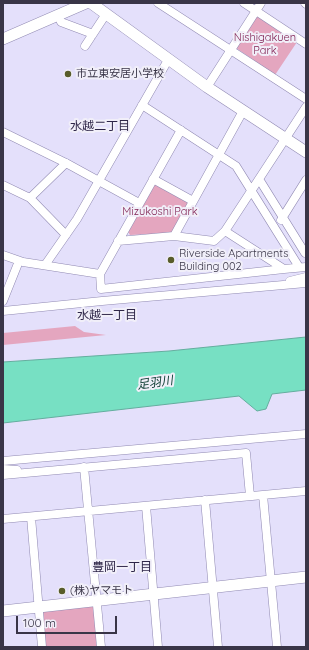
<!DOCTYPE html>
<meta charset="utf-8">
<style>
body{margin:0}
#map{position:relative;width:309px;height:650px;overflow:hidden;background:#e4e0fb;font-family:Quicksand,sans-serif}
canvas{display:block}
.frame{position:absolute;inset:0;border:4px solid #393547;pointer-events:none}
.scale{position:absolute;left:16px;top:616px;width:101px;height:18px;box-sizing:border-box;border:2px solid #393547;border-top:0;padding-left:5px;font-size:12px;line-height:14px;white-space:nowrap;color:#393547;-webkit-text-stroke:3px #f1eff9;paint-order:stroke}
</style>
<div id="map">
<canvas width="309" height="650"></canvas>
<div class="frame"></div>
<div class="scale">100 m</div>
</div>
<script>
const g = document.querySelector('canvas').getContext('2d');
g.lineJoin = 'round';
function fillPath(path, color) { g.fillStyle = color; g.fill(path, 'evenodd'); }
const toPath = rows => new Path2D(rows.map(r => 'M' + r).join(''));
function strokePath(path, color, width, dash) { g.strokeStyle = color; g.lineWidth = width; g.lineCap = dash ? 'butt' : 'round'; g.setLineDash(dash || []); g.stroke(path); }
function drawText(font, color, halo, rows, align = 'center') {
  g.font = font + ' Quicksand,"Noto Sans JP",sans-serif'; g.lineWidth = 4; g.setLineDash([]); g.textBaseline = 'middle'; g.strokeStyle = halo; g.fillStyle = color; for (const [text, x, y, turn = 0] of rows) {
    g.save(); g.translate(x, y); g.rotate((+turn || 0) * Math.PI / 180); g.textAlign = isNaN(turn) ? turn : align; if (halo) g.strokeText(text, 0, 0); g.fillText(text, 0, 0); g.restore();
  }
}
fillPath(toPath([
 [257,15,297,42,275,75,236,48],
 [154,183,189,202,172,233,130,235,127,230],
 [75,326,84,332,106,335,3,345,3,333],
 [92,605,94,607,97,647,45,647,41,614,44,611]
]), '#e4a6bf');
const water = toPath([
 [306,337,306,390,272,394,266,409,257,411,239,396,3,423,3,362,169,351,306,337]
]);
fillPath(water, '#77e0c3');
strokePath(water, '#64ad9e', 1);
const street = toPath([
 [158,3,306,99],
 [244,3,306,44],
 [305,3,306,4],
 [58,15,61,22,93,34],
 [85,46,106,14],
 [207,87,261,3],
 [142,105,236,166,299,267],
 [306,107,225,231,284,269,306,267],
 [181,130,100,274,101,289,284,269],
 [3,132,66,163,139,203],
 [153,179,193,201],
 [259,179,305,253],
 [3,185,30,198,66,235],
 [30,198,66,163],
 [281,220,306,180],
 [174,236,243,111],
 [118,241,174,236,214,241,225,231],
 [3,255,23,262,100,274],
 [45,265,77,219,168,60],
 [290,281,306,277],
 [3,301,19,261],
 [3,311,102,301,306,283],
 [3,461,306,434],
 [84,467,101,647],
 [3,469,17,470],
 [3,475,246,453,250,496],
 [263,495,277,647],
 [205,500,218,647],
 [146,506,158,647],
 [31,517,42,647],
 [3,519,306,491]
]);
const secondary = toPath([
 [91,3,207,87,306,152],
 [3,39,86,3],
 [3,611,306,577]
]);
strokePath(street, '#918ab3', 9);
strokePath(secondary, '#918ab3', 12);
strokePath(street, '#fff', 8);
strokePath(secondary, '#fff', 11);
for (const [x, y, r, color] of [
 [68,74,4,"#585c2a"],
 [171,260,4,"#585c2a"],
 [62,591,4,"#585c2a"]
]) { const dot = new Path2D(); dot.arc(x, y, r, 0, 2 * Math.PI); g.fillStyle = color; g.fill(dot); strokePath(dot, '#f1eff9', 1.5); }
drawText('11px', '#812253', '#f1eff9', [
 ["Nishigakuen",265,38],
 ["Park",265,51],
 ["Mizukoshi Park",160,212]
]);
drawText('11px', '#393547', '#f1eff9', [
 ["市立東安居小学校",76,74],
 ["Riverside Apartments",179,254],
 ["Building 002",179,267],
 ["(株)ヤマモト",70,591]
], 'left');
drawText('12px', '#2e2648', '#f1eff9', [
 ["水越二丁目",100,126],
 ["水越一丁目",107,315],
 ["豊岡一丁目",122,567]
]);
drawText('italic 12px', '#05372c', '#f1eff9', [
 ["足羽川",155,383,-8]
]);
</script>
